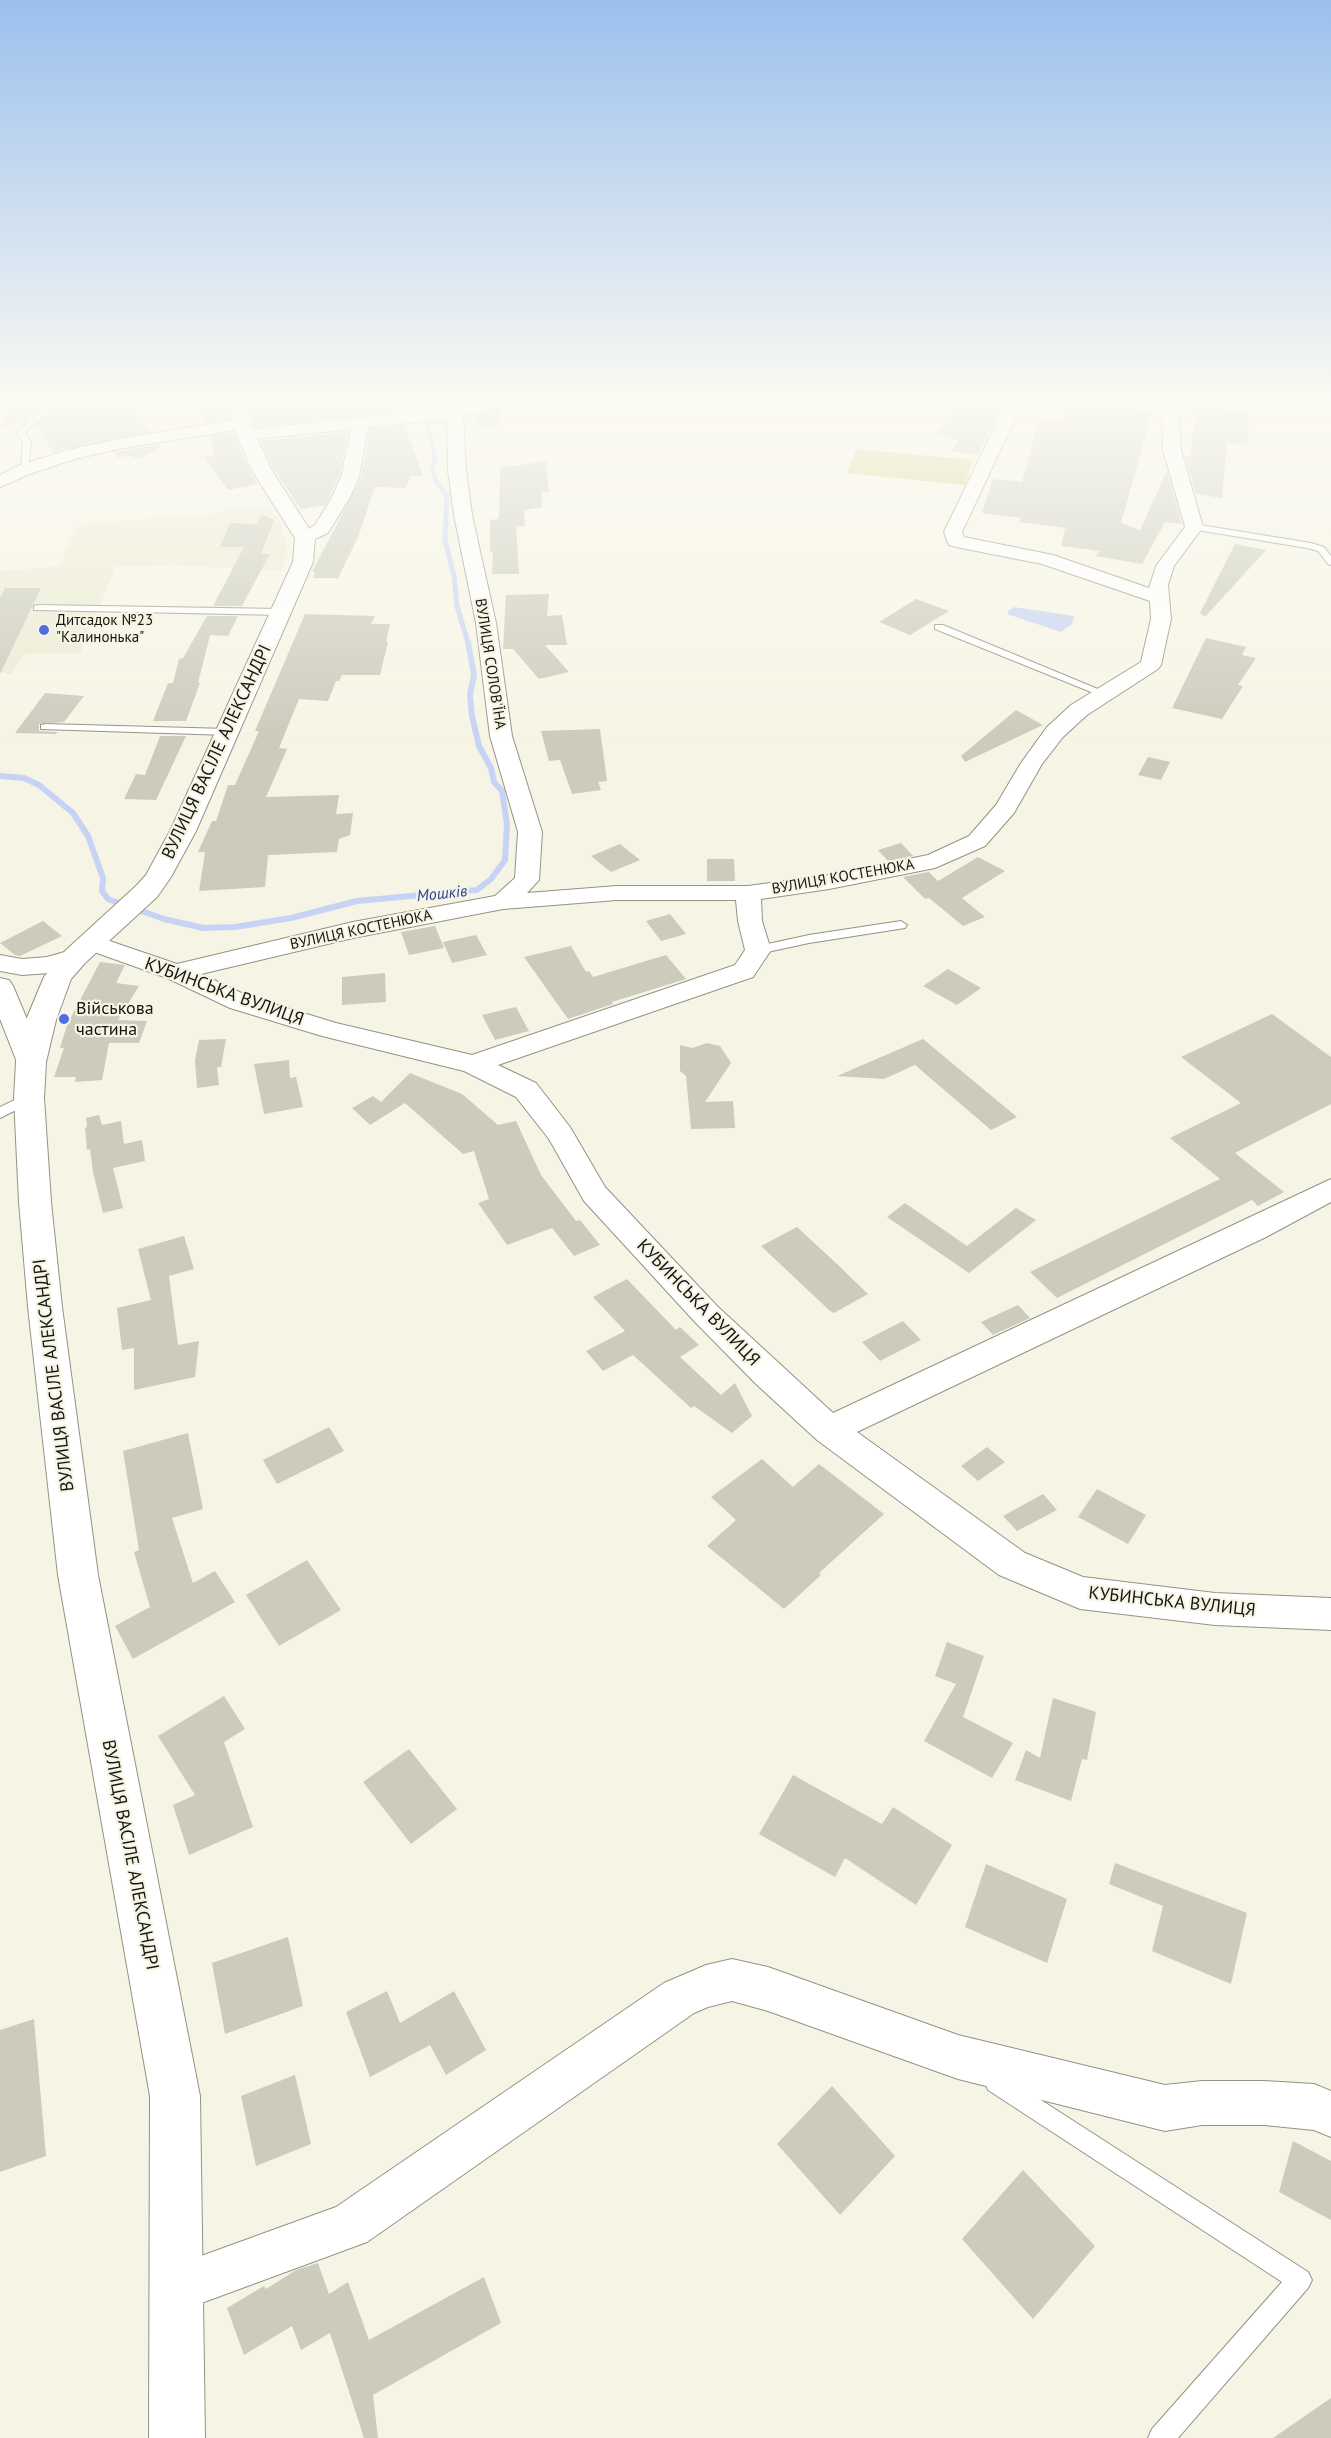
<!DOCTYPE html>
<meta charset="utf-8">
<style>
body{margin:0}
canvas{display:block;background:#f6f5e5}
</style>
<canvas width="1331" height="2438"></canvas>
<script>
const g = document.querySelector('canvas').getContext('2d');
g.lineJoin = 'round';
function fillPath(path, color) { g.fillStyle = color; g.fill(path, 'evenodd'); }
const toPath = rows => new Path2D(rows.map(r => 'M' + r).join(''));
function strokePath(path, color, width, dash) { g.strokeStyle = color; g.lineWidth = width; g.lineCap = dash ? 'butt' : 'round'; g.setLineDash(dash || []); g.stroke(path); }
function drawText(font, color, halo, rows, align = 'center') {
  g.font = font + ' "PT Sans",sans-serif'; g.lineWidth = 4.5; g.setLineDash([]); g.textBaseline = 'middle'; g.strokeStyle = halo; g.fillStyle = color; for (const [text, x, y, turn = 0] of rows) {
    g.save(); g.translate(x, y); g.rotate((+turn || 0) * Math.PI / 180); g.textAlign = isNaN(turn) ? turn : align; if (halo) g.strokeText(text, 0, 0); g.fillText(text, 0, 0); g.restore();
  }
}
fillPath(toPath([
 [226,509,267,509,280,518,288,554,281,571,173,565,116,566,80,653,23,654,12,674,0,672,0,571,59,566,79,524,215,514]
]), '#ebebd3');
fillPath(toPath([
 [857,449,973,460,965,485,846,473]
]), '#d3ce7f');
fillPath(toPath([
 [1014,607,1074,616,1072,624,1061,632,1007,614,1009,610]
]), '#c7d3f4');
strokePath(toPath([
 [415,397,423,410,432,444,435,458,432,469,437,483,447,495,445,540,454,576,457,606,468,643]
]), '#c7d3f4', 5);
strokePath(toPath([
 [0,776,24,778,39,785,73,813,88,836,103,878,102,891,108,899,164,919,203,928,235,927,291,918,357,901,477,890,491,879,505,860,507,824,502,791,494,782,491,768,479,746,472,716,470,695,474,675,468,642]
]), '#c7d3f4', 6);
fillPath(toPath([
 [16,397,49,397,26,421,0,429],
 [64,397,101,397,97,404,100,407,108,406,115,397,127,397,150,432,53,452,36,425],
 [251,397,353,397,353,403,382,400,388,413,255,427],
 [1198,399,1222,402,1218,410,1250,413,1247,444,1227,442,1222,498,1196,494,1185,456,1190,456],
 [228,401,230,419,206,423,200,403],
 [957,404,1001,409,977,455,952,451,959,439,953,439,954,436,936,434],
 [1069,405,1152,413,1121,523,1140,530,1167,471,1182,524,1165,522,1142,564,1096,556,1099,551,1061,546,1065,528,1019,522,1021,518,982,513,993,479,1022,482,1040,417,1064,419],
 [499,410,499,426,475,426,474,416],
 [405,426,423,476,410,476,406,488,375,487,358,537,338,578,313,578,315,572,312,572,361,478,370,429],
 [348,432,339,476,329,498,325,505,301,509,273,468,261,441],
 [234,433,249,470,258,484,228,490,204,457,215,456,210,436],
 [158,445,160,448,139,459,129,456,117,458,114,452],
 [546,461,549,492,541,492,542,507,524,510,525,526,516,526,519,574,492,574,493,552,490,552,490,520,499,519,500,468],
 [262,514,274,520,261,554,270,554,242,606,213,606,244,547,220,547,230,523,257,524],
 [1235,544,1266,550,1205,617,1200,613],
 [5,588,41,588,0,674,0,598],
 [549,594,547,616,562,615,567,645,545,645,569,672,539,679,513,649,503,649,506,595],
 [916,599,949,611,910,635,879,622],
 [305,614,375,616,371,624,390,624,386,642,388,642,380,675,342,675,339,681,336,681,328,701,299,699,279,748,287,749,266,797,339,795,336,814,353,813,350,835,339,839,337,852,268,855,265,887,199,891,205,852,198,852,212,821,216,821,228,785,235,785,259,731,255,731],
 [207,616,238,616,228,636,210,635,198,683,200,683,186,721,153,721,168,683,173,683,179,659,183,658],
 [1206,638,1246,647,1242,655,1256,658,1238,685,1243,686,1222,719,1172,708],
 [45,693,84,696,64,722,39,724,39,731,57,732,56,734,15,733],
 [1016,710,1043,725,965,762,961,756],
 [600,729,607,781,598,782,601,790,572,794,560,760,549,761,541,731],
 [160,736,186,736,156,800,124,799,136,774,145,775],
 [1148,757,1170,762,1161,780,1138,775],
 [901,843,913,856,888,861,878,850],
 [620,844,640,860,611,872,591,856],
 [978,857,1005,871,962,898,985,917,963,926,929,898,925,899,903,877,929,872,938,881],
 [707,859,734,859,735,881,707,881],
 [670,914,686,934,661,941,646,921],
 [43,921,62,936,20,956,15,955,0,943],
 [435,926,444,948,409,955,401,932],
 [476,935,487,955,452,963,443,942],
 [571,946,586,972,589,971,593,977,666,955,686,979,612,1002,613,1004,568,1019,524,957],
 [100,962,125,965,116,983,139,986,118,1020,147,1021,139,1043,109,1043,102,1080,75,1082,76,1077,54,1077,64,1048,60,1048,67,1025],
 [948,969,981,988,957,1005,923,986],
 [385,973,386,1002,342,1005,342,977],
 [516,1007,529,1031,495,1040,482,1015],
 [1272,1014,1331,1057,1331,1104,1235,1153,1284,1192,1258,1206,1252,1200,1057,1298,1030,1272,1220,1179,1170,1138,1241,1103,1181,1057],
 [226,1039,221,1067,217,1067,219,1085,197,1088,195,1060,199,1040],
 [923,1039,1017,1117,991,1130,915,1065,884,1079,837,1076],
 [707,1043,720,1046,731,1063,705,1102,733,1101,735,1128,691,1129,686,1076,680,1071,680,1045,692,1048],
 [289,1060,290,1078,296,1077,303,1107,264,1114,254,1064],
 [410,1073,462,1094,498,1125,516,1121,541,1175,576,1221,580,1220,600,1245,574,1256,552,1228,507,1245,478,1203,489,1199,474,1151,463,1154,405,1103,370,1125,352,1108,373,1096,381,1102],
 [99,1115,102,1125,121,1121,124,1144,142,1140,145,1161,113,1168,123,1208,103,1213,93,1172,90,1149,87,1150,85,1128,87,1127,86,1118],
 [905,1203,967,1246,1016,1208,1036,1220,969,1273,887,1217],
 [797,1227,837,1264,868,1294,834,1313,830,1311,761,1246],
 [184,1236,194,1269,169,1276,178,1345,199,1341,195,1377,134,1390,134,1348,122,1350,117,1308,151,1300,138,1249],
 [627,1279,676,1330,680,1327,699,1345,680,1357,721,1395,735,1383,752,1416,732,1433,694,1406,691,1408,633,1355,603,1371,586,1351,625,1331,593,1297],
 [1018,1305,1030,1318,993,1335,981,1322],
 [903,1321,921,1340,880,1361,862,1342],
 [329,1427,344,1451,277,1484,263,1460],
 [188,1433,203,1509,172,1518,193,1583,215,1571,235,1602,133,1659,115,1626,150,1607,134,1552,139,1550,123,1451],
 [987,1447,1005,1462,978,1481,961,1466],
 [762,1459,793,1487,819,1464,884,1514,819,1573,821,1575,784,1609,707,1546,736,1520,711,1497],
 [1097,1489,1146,1515,1128,1544,1078,1517],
 [1043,1494,1057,1510,1017,1531,1003,1516],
 [307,1560,341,1610,279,1646,246,1595],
 [947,1642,984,1656,963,1717,1013,1743,992,1778,924,1741,956,1684,935,1676],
 [224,1696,245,1729,224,1742,253,1827,189,1855,173,1805,195,1795,158,1736],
 [1053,1698,1096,1712,1087,1760,1082,1759,1071,1801,1015,1780,1026,1750,1040,1758],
 [409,1749,457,1809,411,1844,363,1782],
 [793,1775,882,1824,893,1807,952,1845,916,1905,845,1858,835,1877,759,1834],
 [1115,1863,1247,1913,1231,1984,1152,1951,1163,1906,1109,1884],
 [986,1864,1067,1899,1047,1963,965,1927],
 [288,1937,303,2006,225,2034,212,1963],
 [387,1991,400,2023,454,1991,486,2050,446,2075,430,2045,370,2077,346,2012],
 [34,2019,46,2156,0,2172,0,2030],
 [295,2075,311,2144,256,2166,241,2096],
 [832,2086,895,2156,840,2215,777,2144],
 [1293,2141,1331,2161,1331,2220,1279,2192],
 [1023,2170,1095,2246,1033,2319,962,2239],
 [318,2263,329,2294,348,2282,369,2340,484,2277,501,2323,373,2395,378,2438,364,2438,330,2333,301,2350,292,2326,244,2355,227,2308,264,2286,266,2289,296,2270],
 [1331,2398,1331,2438,1273,2438]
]), '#cccbbc');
const service = toPath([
 [53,397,62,397,25,433,31,443,28,470,21,472,23,443,17,433,53,397],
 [104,397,113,397,106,405,100,405,99,403,104,397],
 [1194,524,1311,543,1324,547,1331,556,1331,565,1328,564,1318,551,1307,548,1191,529,1191,525,1194,524],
 [37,605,282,609,287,612,282,615,34,610,34,606,37,605],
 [935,625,943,625,1110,694,1109,696,1101,696,935,629,935,625],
 [45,724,228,729,233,732,228,735,41,729,41,725,45,724],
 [901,921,907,925,905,928,809,943,758,954,752,950,754,947,809,935,901,921],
 [29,1093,36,1098,34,1101,0,1118,0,1107,29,1093],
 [996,2071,1308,2272,1312,2280,1308,2288,1178,2438,1148,2438,1152,2429,1282,2282,988,2090,985,2082,988,2074,996,2071]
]);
const minor = toPath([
 [501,397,532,397,530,400,463,416,466,470,472,515,496,623,512,736,542,832,539,880,527,893,617,886,748,886,829,875,928,855,969,836,996,805,1021,763,1047,727,1071,705,1141,662,1151,619,1150,601,1042,564,956,547,949,545,947,541,944,532,1009,397,1025,397,962,532,964,537,1053,555,1149,588,1156,566,1185,527,1163,450,1162,412,1066,402,1058,397,1116,397,1163,402,1165,397,1181,397,1178,408,1181,450,1203,527,1174,566,1168,585,1171,619,1161,665,1158,669,1087,715,1063,737,1042,764,1014,813,985,846,935,868,829,889,761,899,762,921,771,950,753,977,498,1065,536,1083,570,1127,605,1187,717,1306,833,1413,1331,1179,1331,1202,1266,1237,857,1432,1025,1553,1083,1577,1215,1593,1331,1598,1331,1630,1215,1625,1080,1609,999,1575,817,1440,755,1383,695,1322,584,1201,549,1139,516,1097,464,1071,322,1036,230,1008,167,978,83,948,79,943,83,938,92,935,177,964,353,922,495,896,515,878,518,832,490,736,476,623,454,515,448,470,447,419,368,427,359,477,349,499,328,533,305,544,298,542,296,538,315,525,331,499,341,477,351,429,246,440,238,435,246,430,455,408,501,397],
 [617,900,736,900,738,921,745,950,735,965,472,1055,336,1023,248,996,201,974,353,938,503,909,617,900],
 [242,419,248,420,250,424,248,428,118,449,75,459,30,474,0,487,0,475,18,466,64,451,118,439,242,419],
 [75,949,84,951,88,957,84,963,49,973,22,975,0,971,0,955,22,959,47,957,75,949],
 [0,978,9,980,13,986,45,1062,41,1068,31,1071,21,1068,17,1062,0,1019,0,978],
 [732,1959,768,1967,958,2035,1165,2085,1202,2081,1264,2081,1314,2084,1331,2091,1331,2137,1314,2130,1264,2125,1202,2125,1165,2131,958,2079,768,2011,732,2001,708,2007,694,2013,367,2242,177,2312,160,2305,153,2288,160,2271,336,2207,664,1983,706,1965,732,1959]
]);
const secondary = toPath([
 [230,397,248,397,251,424,271,469,315,538,313,562,196,831,171,877,157,897,85,963,71,979,56,1020,46,1062,44,1098,51,1202,62,1307,98,1575,200,2096,205,2438,149,2438,150,2096,58,1575,28,1307,19,1202,14,1098,16,1062,26,1020,44,977,65,951,137,885,146,875,170,831,293,562,295,538,251,469,233,424,230,397]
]);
strokePath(service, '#939384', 2);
strokePath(minor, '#939384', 2);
strokePath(secondary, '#939384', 2);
fillPath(service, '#fff');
fillPath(minor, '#fff');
fillPath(secondary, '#fff');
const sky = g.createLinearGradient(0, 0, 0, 739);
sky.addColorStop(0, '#9bc0ed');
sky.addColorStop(0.54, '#fbfaf3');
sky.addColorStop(1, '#fbfaf300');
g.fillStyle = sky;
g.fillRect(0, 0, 1331, 739);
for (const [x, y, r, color] of [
 [44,630,6,"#4f6de2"],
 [64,1019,6,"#4f6de2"]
]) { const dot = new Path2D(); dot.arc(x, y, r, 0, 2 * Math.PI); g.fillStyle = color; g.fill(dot); strokePath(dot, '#f6f5e5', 2); }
drawText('15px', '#161611', '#f6f5e5', [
 ["Дитсадок №23",56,621],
 ["\"Калинонька\"",56,638]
], 'left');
drawText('15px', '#161611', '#f6f5e5', [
 ["ВУЛИЦЯ СОЛОВ'ЇНА",490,664,81],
 ["ВУЛИЦЯ КОСТЕНЮКА",843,877,-10],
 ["ВУЛИЦЯ КОСТЕНЮКА",361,930,-12]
]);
drawText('italic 16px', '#2b3f97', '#f6f5e5', [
 ["Мошків",442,894,-6]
]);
drawText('18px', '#161611', '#f6f5e5', [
 ["ВУЛИЦЯ ВАСІЛЕ АЛЕКСАНДРІ",217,752,-65],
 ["КУБИНСЬКА ВУЛИЦЯ",224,992,20],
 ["КУБИНСЬКА ВУЛИЦЯ",698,1303,46],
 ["ВУЛИЦЯ ВАСІЛЕ АЛЕКСАНДРІ",54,1375,-97],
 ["КУБИНСЬКА ВУЛИЦЯ",1172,1602,6],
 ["ВУЛИЦЯ ВАСІЛЕ АЛЕКСАНДРІ",130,1855,79]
]);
drawText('18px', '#161611', '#f6f5e5', [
 ["Військова",76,1009],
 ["частина",76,1030]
], 'left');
</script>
